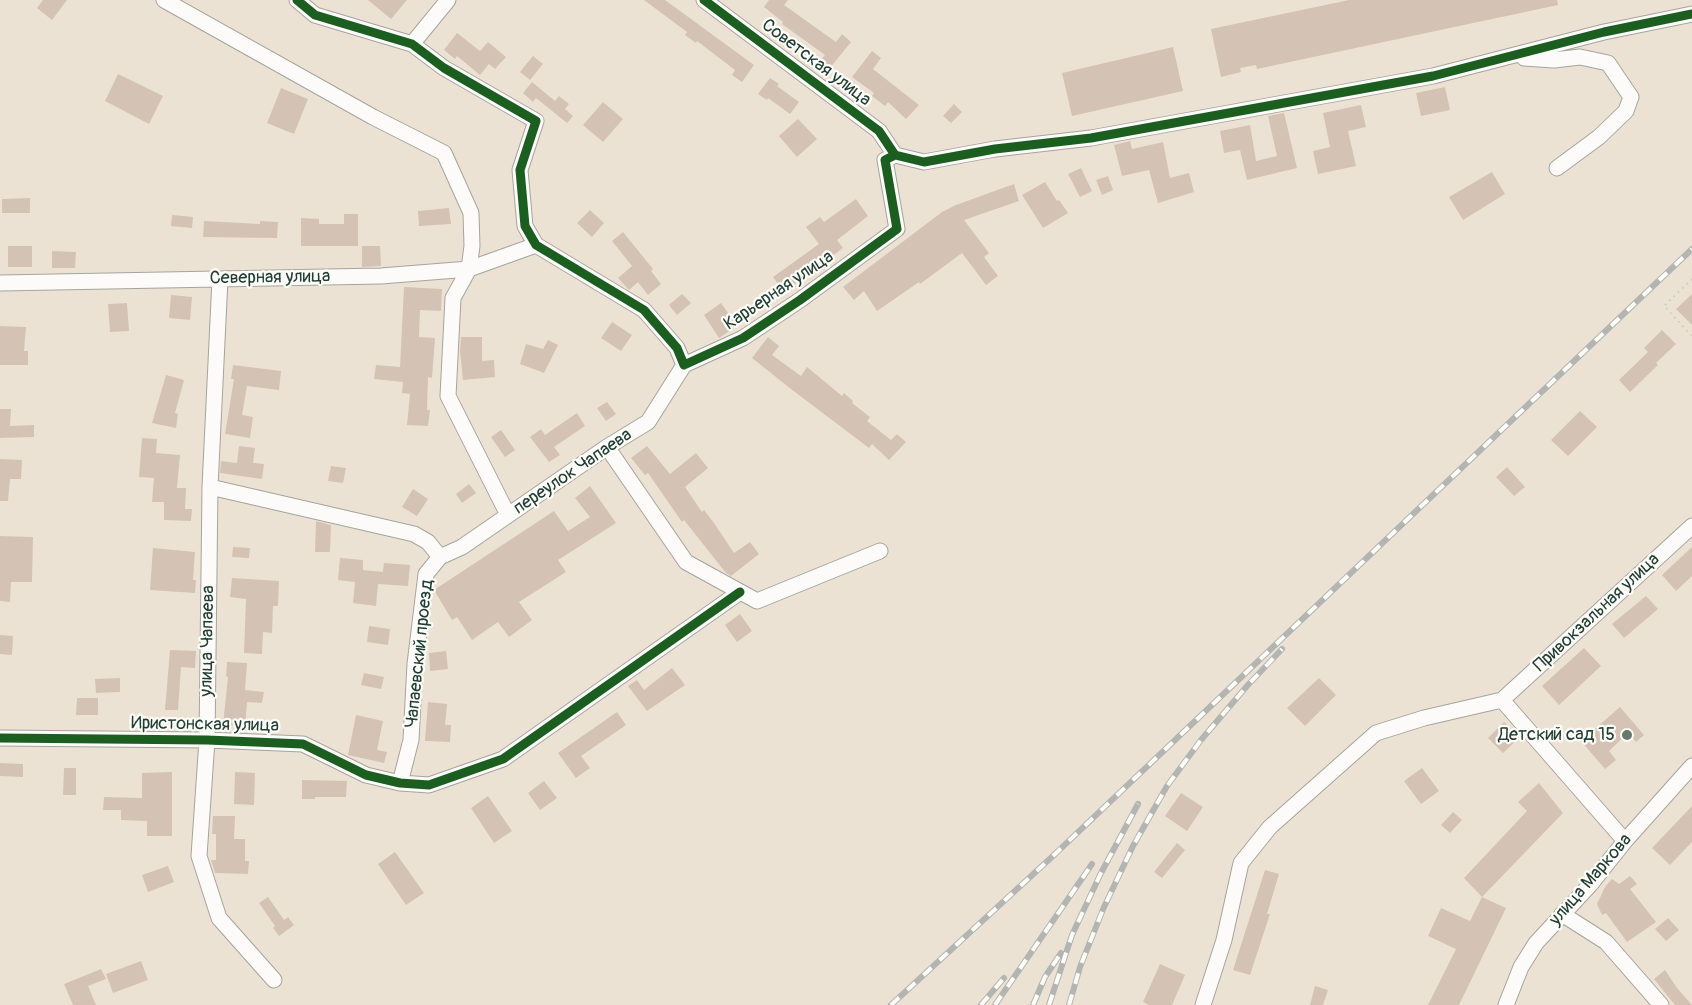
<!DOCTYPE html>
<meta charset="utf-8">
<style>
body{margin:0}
canvas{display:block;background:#ebe2d4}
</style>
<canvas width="1692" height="1005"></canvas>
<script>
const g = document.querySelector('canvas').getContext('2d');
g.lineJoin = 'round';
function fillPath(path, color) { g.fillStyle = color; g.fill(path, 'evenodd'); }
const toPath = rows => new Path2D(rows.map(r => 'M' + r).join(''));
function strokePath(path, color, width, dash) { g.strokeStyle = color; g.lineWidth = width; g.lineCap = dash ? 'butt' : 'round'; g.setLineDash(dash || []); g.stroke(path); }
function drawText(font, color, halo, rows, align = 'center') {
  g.font = font + ' Pangolin,sans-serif'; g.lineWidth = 4.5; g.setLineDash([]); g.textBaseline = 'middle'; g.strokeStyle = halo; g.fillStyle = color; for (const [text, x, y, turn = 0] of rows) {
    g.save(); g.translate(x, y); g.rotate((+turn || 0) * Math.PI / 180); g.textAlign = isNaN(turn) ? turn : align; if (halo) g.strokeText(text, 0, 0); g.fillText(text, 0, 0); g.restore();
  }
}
fillPath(toPath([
 [43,0,67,0,52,20,37,8],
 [368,0,407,0,391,19],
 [644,0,665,0,754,65,742,82,732,75,735,70,697,41,696,43,685,35,687,32],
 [769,0,788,0,784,5,836,42,842,34,851,42,829,69,820,61,825,55,782,24,783,22,764,7],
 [1349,0,1557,0,1558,5,1257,69,1256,65,1240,68,1241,72,1221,77,1211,29],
 [457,33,480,51,488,42,506,57,495,69,489,64,480,75,457,56,455,59,444,50],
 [1173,47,1183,91,1072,116,1062,73],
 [872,51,881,58,873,69,919,105,906,119,888,102,885,106,872,96,874,93,852,77],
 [533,56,543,64,530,80,520,72],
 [118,74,163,96,149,124,105,101],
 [770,78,779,84,777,86,799,102,790,114,768,98,767,100,758,94],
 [532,82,555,101,559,96,569,104,565,109,573,116,567,123,536,98,533,102,523,93],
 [1445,87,1450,110,1421,116,1416,93],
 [281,88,308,99,294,134,267,123],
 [603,102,623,119,603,142,583,125],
 [954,104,962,112,951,123,943,116],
 [1361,105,1366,127,1348,131,1356,166,1318,174,1313,151,1330,147,1323,113],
 [1284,113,1297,168,1247,180,1240,150,1224,153,1220,131,1250,125,1256,161,1277,156,1268,116],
 [798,119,817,139,797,157,779,136],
 [1130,141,1132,149,1163,142,1170,178,1189,173,1194,192,1158,203,1149,170,1122,176,1114,145],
 [1081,168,1092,191,1080,197,1068,174],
 [1492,172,1505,194,1463,220,1449,197],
 [1108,176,1113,190,1102,195,1096,180],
 [1045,182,1057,201,1059,200,1068,213,1043,228,1022,195],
 [1014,184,1019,201,964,220,989,253,984,257,998,276,986,285,962,253,920,284,919,282,877,311,864,291,854,300,843,287,942,212,956,205],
 [30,198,30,213,2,213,2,199],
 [856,199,868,216,837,240,843,248,784,292,773,277,819,244,806,227,820,217,824,222],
 [449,208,451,224,419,226,418,211],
 [590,210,604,223,592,237,577,223],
 [344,214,358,214,358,246,301,246,301,218,319,219,319,224,344,224],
 [172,215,193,217,192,228,171,226],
 [204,221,260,224,260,221,278,222,277,238,203,237],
 [623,232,653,269,651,271,661,284,648,295,638,282,629,290,618,278,632,266,612,241],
 [8,246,32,246,32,267,8,267],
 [362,246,380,246,381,266,362,267],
 [52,251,76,252,75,268,52,268],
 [404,287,442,289,441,311,420,310,419,337,435,338,432,378,428,377,427,410,430,410,428,426,407,425,410,394,402,393,403,382,374,379,376,365,400,367],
 [682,294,691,303,677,315,669,305],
 [1692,294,1692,325,1676,309],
 [171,295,192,297,190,320,169,318],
 [127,303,129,331,110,332,108,304],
 [721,303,737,326,719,338,704,315],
 [612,322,632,335,621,351,601,338],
 [0,326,26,327,24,351,28,351,28,365,0,365],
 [1662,330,1676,344,1656,363,1658,365,1630,392,1619,380,1648,352,1644,348],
 [461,337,482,337,482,361,494,360,495,377,463,380,460,351],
 [768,337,779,346,772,355,801,376,807,367,842,396,844,393,853,401,852,403,870,417,867,421,891,440,897,434,906,442,889,460,872,444,869,448,791,389,752,358],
 [548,340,558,345,544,373,520,364,526,344,543,349],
 [233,365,281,371,279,390,247,386,242,415,253,417,250,438,225,434,234,379,231,379],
 [166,375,184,380,175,413,178,414,176,428,152,423],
 [607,402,616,414,606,421,597,408],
 [0,409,11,409,10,426,34,425,34,437,0,438],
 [1580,411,1597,427,1568,456,1551,440],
 [577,413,585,426,554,447,560,455,549,462,530,437,541,429,545,435],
 [501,430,515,450,505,457,491,437],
 [142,438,157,439,156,453,180,455,177,488,186,488,185,509,192,509,191,521,164,520,164,502,152,502,154,478,139,477],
 [239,446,255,448,253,463,264,464,262,479,220,473,221,461,237,463],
 [647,446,670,474,696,453,708,468,685,487,702,512,704,510,714,523,734,553,750,542,759,554,731,576,726,573,684,520,682,522,648,473,645,475,631,458],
 [0,459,22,460,21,479,10,479,8,501,0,501],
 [331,466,346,468,343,483,328,481],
 [1507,467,1525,487,1514,496,1496,477],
 [469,484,476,493,462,503,456,494],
 [590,486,616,523,558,560,566,572,519,602,532,620,509,637,498,622,472,640,457,617,452,620,434,590,554,511,568,531,590,517,575,498],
 [413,489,428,499,417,516,402,507],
 [316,521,331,525,330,552,315,552],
 [0,536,33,537,32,582,11,582,10,602,0,601],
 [233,547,250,548,249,558,232,557],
 [1692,547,1692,576,1676,591,1662,575],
 [153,548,195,552,193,580,196,580,195,593,150,590],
 [340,558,363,560,363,570,383,572,384,563,410,565,408,586,378,584,376,606,353,603,355,582,338,580],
 [232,578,279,581,278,606,273,606,272,633,263,632,262,654,244,653,246,599,230,597],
 [1646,596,1658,609,1624,638,1612,624],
 [740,614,752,631,737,642,725,625],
 [369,626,390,629,388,645,367,642],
 [0,635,13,636,12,655,0,654],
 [1584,648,1601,666,1559,705,1542,686],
 [170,650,196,651,195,668,181,667,178,710,165,710],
 [446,651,448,669,430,671,429,653],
 [227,662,247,663,245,690,264,692,262,703,247,702,245,726,223,725,228,677,226,676],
 [672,668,685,685,647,711,628,686,637,680,644,690],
 [364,673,384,677,381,689,361,685],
 [120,678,120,692,96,693,95,679],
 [1319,678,1336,695,1305,726,1287,708],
 [77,698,98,698,98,715,76,715],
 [428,702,447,704,445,725,451,725,450,742,425,741],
 [1620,707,1644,735,1636,742,1628,733,1609,751,1616,760,1605,769,1581,741],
 [617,712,626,725,581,756,590,768,576,778,558,753],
 [356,715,383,721,377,750,387,752,384,763,348,755],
 [1504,722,1520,737,1503,753,1488,738],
 [0,763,23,764,23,777,0,776],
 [64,768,76,768,76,795,63,795],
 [1422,768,1439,791,1421,804,1404,781],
 [172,772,172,836,147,836,147,821,121,820,121,810,103,810,104,797,142,798,142,773],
 [235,772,255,773,254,805,234,804],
 [302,780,347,781,346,797,315,797,315,799,302,799],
 [544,781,557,798,540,810,528,793],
 [1539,783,1563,813,1482,897,1464,878,1527,811,1518,802],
 [1181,793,1203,807,1187,831,1165,816],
 [488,796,512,831,494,843,471,808],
 [1692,806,1692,842,1670,865,1652,848],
 [1453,812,1462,820,1450,833,1441,825],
 [213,816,235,816,234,839,245,839,245,861,249,861,248,874,215,873,211,860,216,860,216,834,212,834],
 [1177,843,1185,850,1162,878,1154,872],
 [395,852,424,893,406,905,378,864],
 [168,866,174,882,148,892,142,875],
 [1265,870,1279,874,1267,914,1270,914,1250,975,1233,970],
 [1630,876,1637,884,1630,889,1656,922,1627,942,1606,913,1602,915,1597,904,1605,887,1612,879,1619,884],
 [268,897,284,920,288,917,294,925,279,936,273,928,275,926,259,903],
 [1482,897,1506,908,1459,1005,1428,1005,1456,949,1428,936,1441,908,1470,921],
 [1668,918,1679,930,1666,941,1655,929],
 [141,961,148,980,113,993,106,974],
 [1160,964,1185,975,1172,1005,1149,1005,1143,1002],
 [101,969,106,979,88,986,96,1005,73,1005,64,984],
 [1665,970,1677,988,1692,1005,1675,1005,1654,979],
 [1315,986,1328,990,1323,1005,1310,1005]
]), '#d4c3b4');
const minor = toPath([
 [164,0,373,117,444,153,471,213,472,246,469,269,453,298,448,396,508,515],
 [297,0,315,15,412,44,444,68,536,121,520,170,525,226,536,245,644,310,677,348,684,365,743,338,800,300,897,229,885,160,895,155],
 [704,0,879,131,895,155,924,162,995,149,1091,138,1433,76,1604,32,1692,14],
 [412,44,448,0],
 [1524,58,1554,60,1580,57,1608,63,1631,97,1626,111,1599,137,1557,168],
 [220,279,210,487,207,740,199,856,219,918,274,980],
 [0,283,381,276,469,269,536,245],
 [607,447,686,562,757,601,880,551],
 [210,487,414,534,428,542,440,557,426,574,415,664,411,740,400,783],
 [440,557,462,547,607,447,648,422,684,365],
 [0,738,207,740,303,744,366,775,400,783,429,785,503,759,740,592],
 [1625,841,1502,700,1692,526],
 [1562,914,1606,942,1661,1005],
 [1203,1005,1224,940,1241,863,1270,827,1376,733,1424,718,1502,700],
 [1506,1005,1521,967,1536,943,1590,885,1625,841,1692,766]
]);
strokePath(minor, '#a6a49c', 17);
strokePath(toPath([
 [1692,279,1664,306,1692,336]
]), '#cbcbc7', 2, [1.5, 4.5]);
strokePath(minor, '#fcfbf9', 15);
const rail = toPath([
 [891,1005,1054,855,1692,249],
 [981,1005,1004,978],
 [995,1005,1092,864],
 [1033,1005,1045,977,1061,953],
 [1049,1005,1072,935,1101,873,1138,804],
 [1069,1005,1080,967,1104,907,1133,846,1167,786,1201,740,1247,686,1282,649]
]);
strokePath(rail, '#b3b5b2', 6);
strokePath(rail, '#fdfcf7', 4, [11]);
strokePath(toPath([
 [297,0,315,15,412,44,444,68,536,121,520,170,525,226,536,245,644,310,677,348,684,365,743,338,800,300,897,229,885,160,895,155],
 [704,0,879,131,895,155,924,162,995,149,1091,138,1433,76,1604,32,1692,14],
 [0,738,207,740,303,744,366,775,400,783,429,785,503,759,740,592]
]), '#1b5e20', 9);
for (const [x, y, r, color] of [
 [1627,735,6,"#66776c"]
]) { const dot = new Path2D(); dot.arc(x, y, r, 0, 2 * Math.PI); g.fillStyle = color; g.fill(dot); strokePath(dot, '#fdfcf7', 2); }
drawText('18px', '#1f3d34', '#fdfcf7', [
 ["Советская улица",816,63,37],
 ["Северная улица",270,278,-1],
 ["Карьерная улица",779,291,-34],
 ["переулок Чапаева",573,472,-34],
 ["Привокзальная улица",1597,613,-43],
 ["улица Чапаева",208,641,-89],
 ["Чапаевский проезд",420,654,-84],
 ["Иристонская улица",205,725,1],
 ["улица Маркова",1591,880,-49]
]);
drawText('18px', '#1f3d34', '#fdfcf7', [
 ["Детский сад 15",1615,735]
], 'right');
</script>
